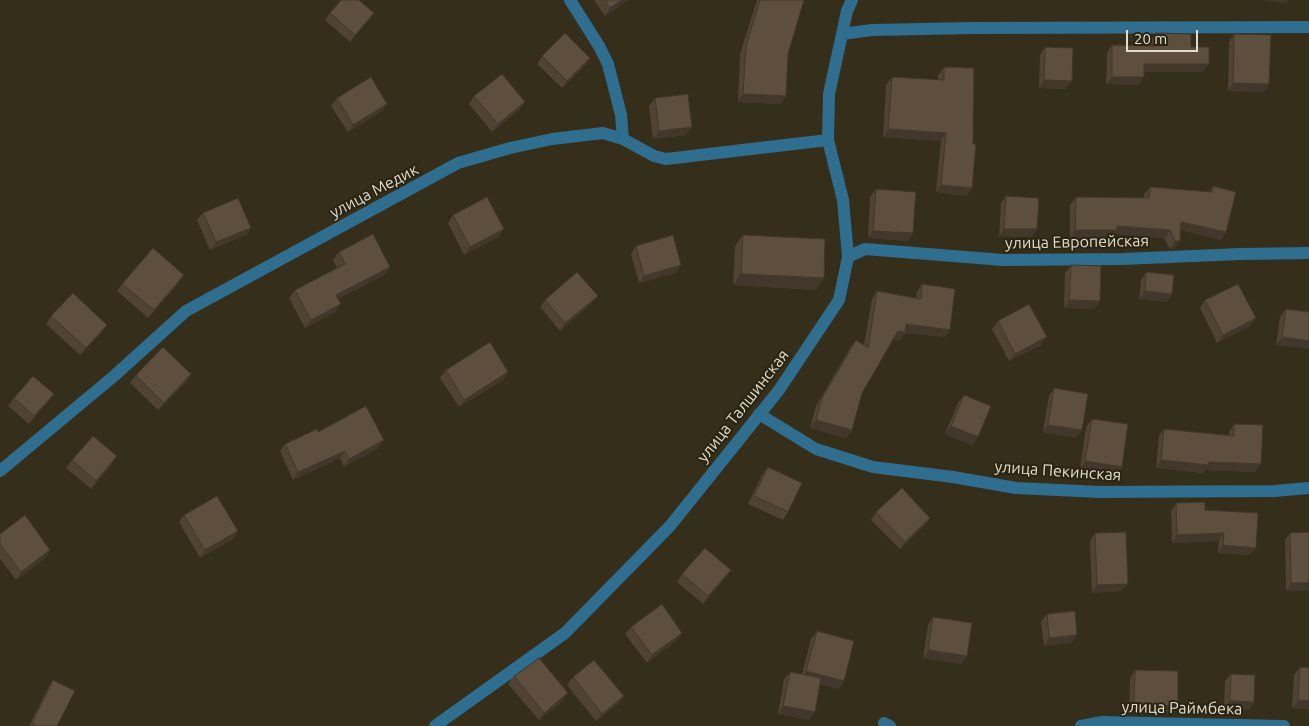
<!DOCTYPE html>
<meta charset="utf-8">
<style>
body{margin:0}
#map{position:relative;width:1309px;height:726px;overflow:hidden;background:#342e1b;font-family:Ubuntu,sans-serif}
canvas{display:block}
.scale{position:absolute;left:1126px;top:30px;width:72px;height:22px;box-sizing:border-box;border:2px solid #e1dcd1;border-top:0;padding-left:6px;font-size:15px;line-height:18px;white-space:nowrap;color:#e1dcd1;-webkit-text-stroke:4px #2a2411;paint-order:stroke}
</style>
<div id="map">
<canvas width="1309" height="726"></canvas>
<div class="scale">20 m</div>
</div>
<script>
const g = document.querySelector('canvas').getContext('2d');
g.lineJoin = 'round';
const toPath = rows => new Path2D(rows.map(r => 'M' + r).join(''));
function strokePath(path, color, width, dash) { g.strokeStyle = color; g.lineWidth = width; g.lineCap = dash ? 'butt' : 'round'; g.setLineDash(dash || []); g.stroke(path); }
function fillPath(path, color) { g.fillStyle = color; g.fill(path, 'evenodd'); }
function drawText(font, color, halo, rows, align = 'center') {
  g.font = font + ' Ubuntu,sans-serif'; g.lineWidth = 4; g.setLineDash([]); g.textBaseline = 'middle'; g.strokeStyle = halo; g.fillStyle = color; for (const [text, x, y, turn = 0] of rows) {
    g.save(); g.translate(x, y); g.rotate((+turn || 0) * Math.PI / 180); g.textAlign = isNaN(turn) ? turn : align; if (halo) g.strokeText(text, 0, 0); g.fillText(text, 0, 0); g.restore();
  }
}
strokePath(toPath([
 [570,0,599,46,608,64,621,115,623,139],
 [842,34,872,30,973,28,1309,27],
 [848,257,865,249,1003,260,1122,259,1240,254,1309,253],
 [759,414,816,449,873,467,953,477,1016,488,1100,492,1275,491,1309,488],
 [0,471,114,376,186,311,458,163,510,148,552,139,603,133,623,139,654,156,666,159,828,140],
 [884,723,890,726],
 [435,726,565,633,670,526,779,390,839,300,848,257,843,200,828,140,829,94,847,11,852,0],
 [1081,726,1102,722,1284,726]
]), '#306e8f', 12);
fillPath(toPath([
 [594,0,628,0,605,16],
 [757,0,804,0,788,54,786,96,781,104,738,102,740,54],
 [330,13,368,21,350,42,325,20],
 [1156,33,1191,47,1203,72,1144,72,1144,77,1138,85,1106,84,1107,53,1112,45,1151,46,1151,41],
 [1234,34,1264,92,1228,91,1229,42],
 [1045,47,1072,81,1066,89,1039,88,1040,55],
 [542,56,590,58,585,65,562,88,537,64],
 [944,67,972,188,966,196,936,192,941,141,883,137,886,85,892,77,938,80,938,75],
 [474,96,525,102,519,110,492,132,469,104],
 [337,98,387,104,382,111,348,132,331,106],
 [655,98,692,127,686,135,653,139,649,106],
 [1213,186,1226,232,1221,240,1181,230,1174,249,1170,249,1164,238,1115,234,1112,238,1070,238,1070,205,1076,197,1144,198,1144,194,1150,187,1210,192],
 [876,189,908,241,868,238,870,197],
 [1006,196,1032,237,999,237,1001,203],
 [203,213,251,228,246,235,210,250,197,220],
 [453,215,498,237,464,255,448,223],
 [743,235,824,278,816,290,733,285,735,246],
 [636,246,676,273,639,283,631,254],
 [339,252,390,267,384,275,338,299,335,312,305,328,289,298,295,290,337,268,333,260],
 [1071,265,1095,309,1064,308,1065,273],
 [1146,272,1172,294,1167,302,1139,299,1141,280],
 [179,283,148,318,117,291,122,284],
 [922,284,950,330,945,337,905,333,900,340,893,339,862,393,852,430,846,438,810,428,816,406,850,348,856,340,864,345,872,299,877,291,916,298,917,292],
 [545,300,592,303,560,331,540,307],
 [1205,300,1250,326,1217,343,1200,308],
 [1286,309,1309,312,1276,345,1280,317],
 [51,316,102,332,80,355,46,324],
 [998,321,1041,345,1009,361,992,329],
 [446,370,508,372,503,380,459,407,440,378],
 [191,374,186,382,158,410,130,383,136,375],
 [1054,388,1082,430,1076,438,1043,432,1049,396],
 [54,394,48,402,29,424,8,406,14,398],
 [964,395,973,445,945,434,958,403],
 [1092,419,1122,467,1116,474,1080,469,1086,427],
 [1234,424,1255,472,1205,470,1203,473,1156,468,1159,436,1164,429,1229,435,1229,432],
 [318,432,384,440,378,448,344,467,340,458,293,480,280,451,285,444],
 [72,460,112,464,91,489,66,468],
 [768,467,788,512,783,520,748,504,762,475],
 [1176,503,1205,510,1250,555,1218,553,1219,541,1172,543,1171,511],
 [876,512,925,525,900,549,871,520],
 [184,515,238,531,233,539,200,558,179,522],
 [1309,532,1309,590,1286,591,1285,540,1290,533],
 [1095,533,1128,584,1122,591,1092,593,1090,541],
 [0,534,50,550,45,558,16,580,0,559],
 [731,570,725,578,703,604,677,582,682,574],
 [1047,614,1072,643,1044,646,1041,622],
 [933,617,962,664,923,658,928,625],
 [631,627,682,633,677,640,647,663,625,634],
 [817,631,844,681,839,689,820,684,809,720,778,714,784,679,790,672,802,674,811,639],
 [1300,667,1309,668,1309,709,1292,708,1294,675],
 [1135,670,1172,714,1129,713,1130,678],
 [1231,674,1254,702,1249,710,1224,709,1225,681],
 [514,676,563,701,539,720,508,684],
 [573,677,624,696,618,704,596,721,567,685],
 [53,680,57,726,29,726,48,688]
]), '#504334');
fillPath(toPath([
 [622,0,628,0,605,16,610,8],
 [1264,0,1288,0,1285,3,1263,1],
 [374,13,368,21,350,42,355,35],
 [590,58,585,65,562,88,567,81],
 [1144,64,1209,64,1203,72,1138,72],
 [1112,77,1144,77,1138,85,1106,84],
 [1044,80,1072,81,1066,89,1039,88],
 [1233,83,1269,84,1264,92,1228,91],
 [743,94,786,96,781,104,738,102],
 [525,102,519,110,492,132,498,124],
 [387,104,382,111,348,132,353,125],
 [692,127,686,135,653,139,659,131],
 [888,129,946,133,941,141,883,137],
 [941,185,972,188,966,196,936,192],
 [1181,222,1226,232,1221,240,1176,229],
 [1117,226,1170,230,1164,238,1115,234,1112,238,1070,238,1075,230],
 [251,228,246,235,210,250,216,242],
 [504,229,498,237,464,255,470,247],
 [1004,229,1037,229,1032,237,999,237],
 [873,231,913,233,908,241,868,238],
 [1175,241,1180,241,1174,249,1170,249],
 [681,265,676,273,639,283,644,276],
 [390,267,384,275,330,303,336,295],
 [741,274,824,278,816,290,733,285],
 [184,275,179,283,148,318,154,310],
 [1145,291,1172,294,1167,302,1139,299],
 [598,296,592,303,560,331,565,323],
 [1069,300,1100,301,1095,309,1064,308],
 [341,304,335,312,305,328,311,320],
 [1256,318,1250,326,1217,343,1223,335],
 [906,324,950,330,945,337,905,333,900,340,892,338,898,331],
 [107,325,102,332,80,355,86,348],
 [1047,337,1041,345,1009,361,1015,354],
 [1282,337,1309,341,1309,349,1276,345],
 [508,372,503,380,459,407,464,400],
 [191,374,186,382,158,410,164,403],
 [54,394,48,402,29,424,34,416],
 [816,420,852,430,846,438,810,428],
 [1048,425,1082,430,1076,438,1043,432],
 [951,426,978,437,973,445,945,434],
 [384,440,378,448,344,467,349,459],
 [345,451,340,458,293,480,298,472],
 [117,456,112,464,91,489,96,481],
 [1161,460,1261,464,1255,472,1205,470,1203,473,1156,468],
 [1085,461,1122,467,1116,474,1080,469],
 [930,518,925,525,900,549,905,542],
 [238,531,233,539,200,558,205,550],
 [1224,533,1219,541,1172,543,1177,535],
 [1223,545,1256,548,1250,555,1218,553],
 [50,550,45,558,16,580,21,572],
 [731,570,725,578,703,604,708,596],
 [1291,583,1309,583,1309,590,1286,591],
 [1128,584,1122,591,1092,593,1097,585],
 [682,633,677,640,647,663,652,655],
 [1077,635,1072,643,1044,646,1049,638],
 [928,650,967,656,962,664,923,658],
 [806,671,844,681,839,689,801,679],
 [568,693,563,701,539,720,544,713],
 [624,696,618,704,596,721,602,714],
 [1298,700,1309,701,1309,709,1292,708],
 [1230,701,1254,702,1249,710,1224,709],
 [1134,705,1178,706,1172,714,1129,713],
 [783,706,815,712,809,720,778,714]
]), '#41372b');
const building = toPath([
 [341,0,359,0,374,13,355,35,330,13,341,0],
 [605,0,622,0,610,8,605,0],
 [760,0,804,0,788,54,786,96,743,94,746,46,760,0],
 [565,33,590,58,567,81,542,56,565,33],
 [1156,33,1191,34,1191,47,1209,47,1209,64,1144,64,1144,77,1112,77,1112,45,1156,46,1156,33],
 [1234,34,1271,35,1269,84,1233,83,1234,34],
 [1045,47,1073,48,1072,81,1044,80,1045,47],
 [944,67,974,68,973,144,976,144,972,188,941,185,946,133,888,129,892,77,944,80,944,67],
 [502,74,525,102,498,124,474,96,502,74],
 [371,77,387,104,353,125,337,98,371,77],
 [688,94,692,127,659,131,655,98,688,94],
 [1213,186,1236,192,1226,232,1181,222,1180,241,1175,241,1170,230,1117,226,1117,230,1075,230,1076,197,1149,198,1150,187,1212,192,1213,186],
 [876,189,916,192,913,233,873,231,876,189],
 [1006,196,1039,198,1037,229,1004,229,1006,196],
 [487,197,504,229,470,247,453,215,487,197],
 [238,198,251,228,216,242,203,213,238,198],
 [373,234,390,267,336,295,341,304,311,320,295,290,345,264,339,252,373,234],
 [673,235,681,265,644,276,636,246,673,235],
 [743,235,825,239,824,278,741,274,743,235],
 [153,248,184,275,154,310,122,284,153,248],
 [1071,265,1101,266,1100,301,1069,300,1071,265],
 [577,272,598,296,565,323,545,300,577,272],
 [1146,272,1174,275,1172,294,1145,291,1146,272],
 [922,284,955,289,950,330,906,324,905,332,898,331,862,393,852,430,816,420,822,398,856,340,868,348,877,291,921,299,922,284],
 [1238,284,1256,318,1223,335,1205,300,1238,284],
 [73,293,107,325,86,348,51,316,73,293],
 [1029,304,1047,337,1015,354,998,321,1029,304],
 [1286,309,1309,312,1309,341,1282,337,1286,309],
 [490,342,508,372,464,400,446,370,490,342],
 [163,347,191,374,164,403,136,375,163,347],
 [33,376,54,394,34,416,14,398,33,376],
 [1054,388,1088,394,1082,430,1048,425,1054,388],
 [964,395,991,406,978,437,951,426,964,395],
 [366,406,384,440,349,459,345,451,298,472,285,444,317,429,318,432,366,406],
 [1092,419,1128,424,1122,467,1085,461,1092,419],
 [1234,424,1263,425,1261,464,1209,462,1208,465,1161,460,1164,429,1234,436,1234,424],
 [93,436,117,456,96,481,72,460,93,436],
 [768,467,802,483,788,512,754,496,768,467],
 [902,488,930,518,905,542,876,512,902,488],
 [217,496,238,531,205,550,184,515,217,496],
 [1205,502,1205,510,1258,513,1256,548,1223,545,1224,533,1177,535,1176,503,1205,502],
 [25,515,50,550,21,572,0,544,0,534,25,515],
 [1126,532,1128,584,1097,585,1095,533,1126,532],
 [1309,532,1309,583,1291,583,1290,533,1309,532],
 [705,548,731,570,708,596,682,574,705,548],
 [662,604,682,633,652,655,631,627,662,604],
 [1075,611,1077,635,1049,638,1047,614,1075,611],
 [933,617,972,623,967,656,928,650,933,617],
 [817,631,854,641,844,681,806,671,817,631],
 [539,658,568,693,544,713,514,676,539,658],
 [594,660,624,696,602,714,573,677,594,660],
 [1300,667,1309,668,1309,701,1298,700,1300,667],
 [1135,670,1178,671,1178,706,1134,705,1135,670],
 [790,672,821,678,815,712,783,706,790,672],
 [1231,674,1255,675,1254,702,1230,701,1231,674],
 [53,680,75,691,57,726,37,726,32,723,53,680]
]);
fillPath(building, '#5d4e3d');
strokePath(building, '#41372b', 1);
drawText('16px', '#e1dcd1', '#2a2411', [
 ["улица Медик",374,191,-28],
 ["улица Европейская",1077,242,-1],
 ["улица Талшинская",743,406,-52],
 ["улица Пекинская",1058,471,4],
 ["улица Раймбека",1182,708,1]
]);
</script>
